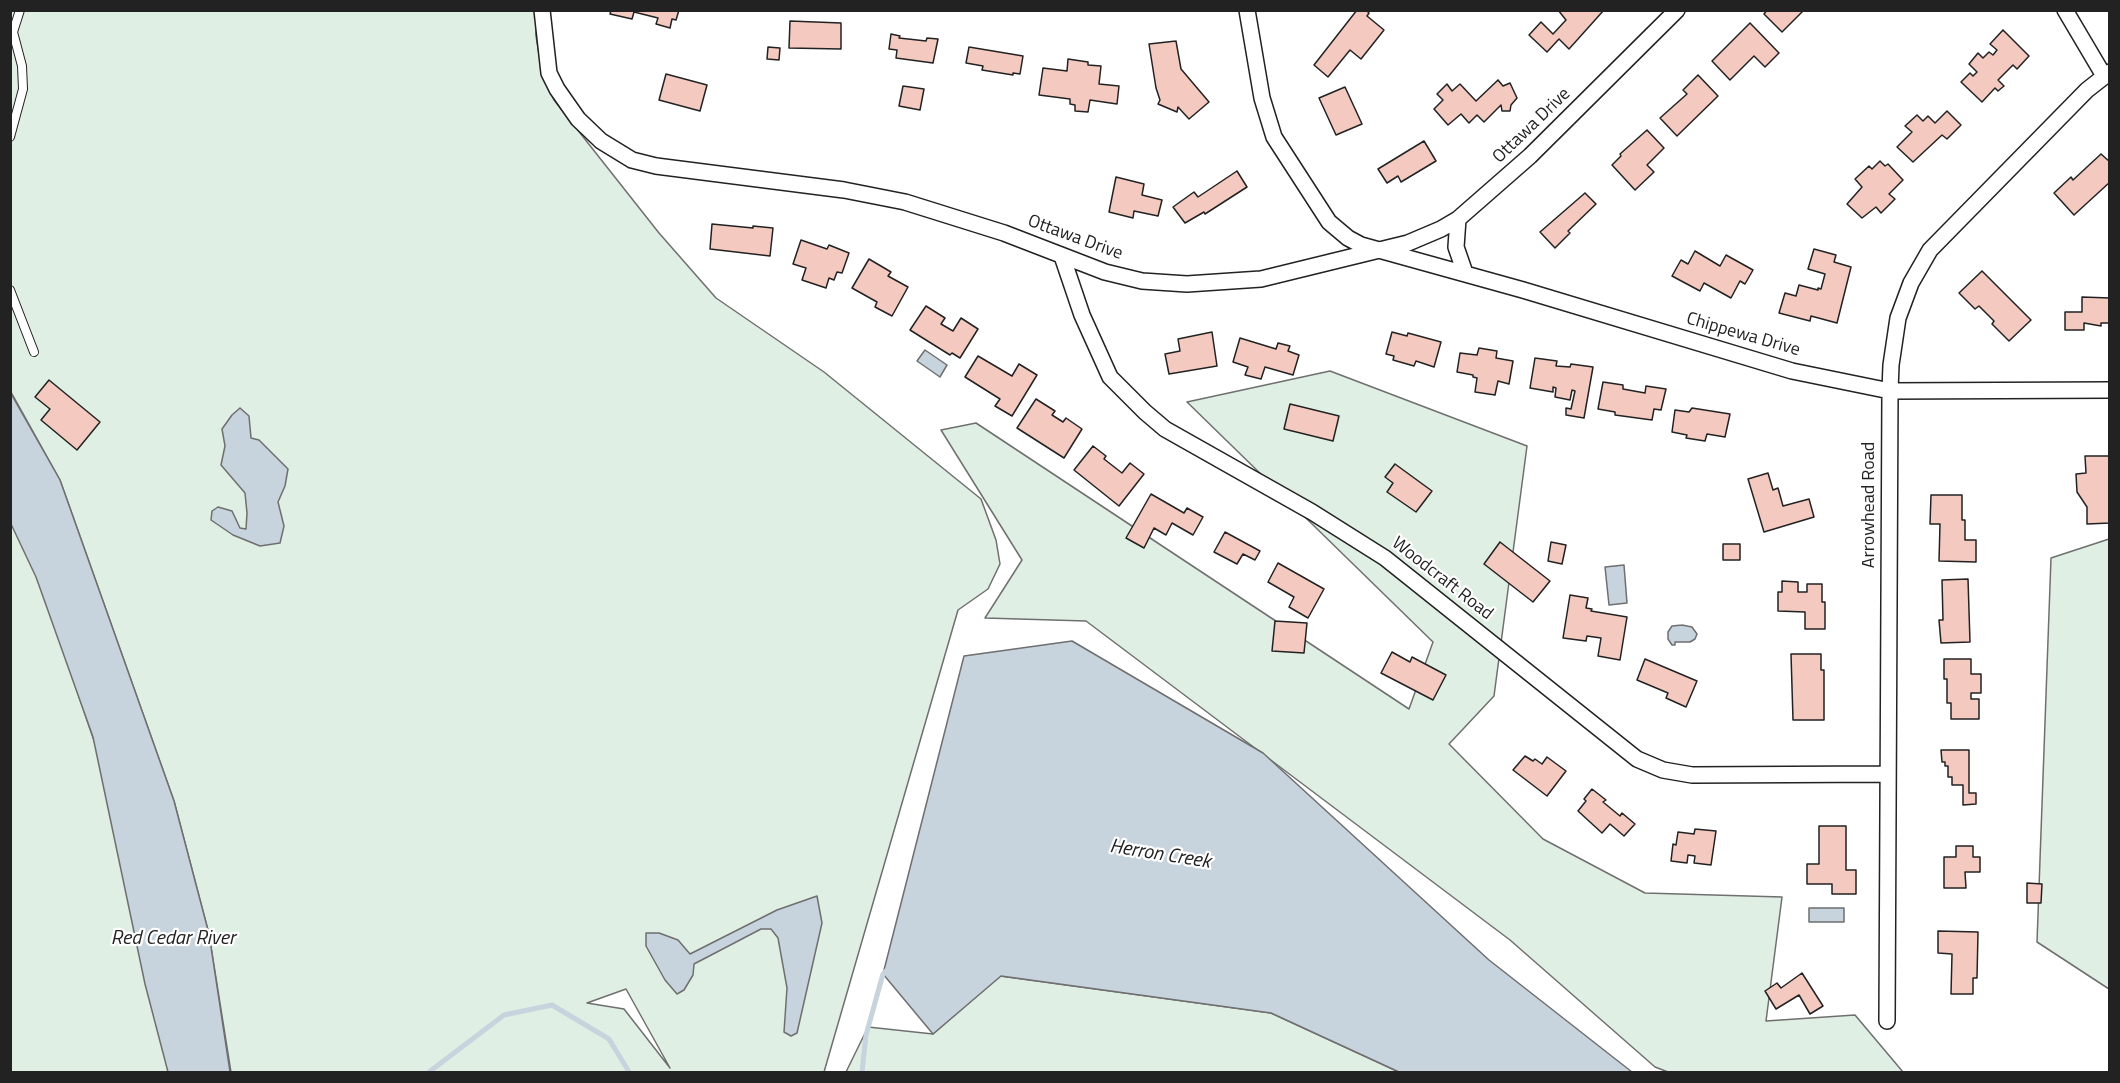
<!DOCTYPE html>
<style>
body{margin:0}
#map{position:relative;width:2120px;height:1083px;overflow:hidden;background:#fff;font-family:"Titillium Web",sans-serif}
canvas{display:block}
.frame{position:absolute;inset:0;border:12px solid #222;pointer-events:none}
</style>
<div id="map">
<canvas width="2120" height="1083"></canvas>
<div class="frame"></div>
</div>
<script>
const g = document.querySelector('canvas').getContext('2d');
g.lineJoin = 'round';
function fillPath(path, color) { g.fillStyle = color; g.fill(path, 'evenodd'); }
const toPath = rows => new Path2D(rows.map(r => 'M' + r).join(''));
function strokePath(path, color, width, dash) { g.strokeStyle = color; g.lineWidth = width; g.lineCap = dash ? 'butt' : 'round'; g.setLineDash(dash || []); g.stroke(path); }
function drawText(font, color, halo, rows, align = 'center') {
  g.font = font + ' "Titillium Web",sans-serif'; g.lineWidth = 4.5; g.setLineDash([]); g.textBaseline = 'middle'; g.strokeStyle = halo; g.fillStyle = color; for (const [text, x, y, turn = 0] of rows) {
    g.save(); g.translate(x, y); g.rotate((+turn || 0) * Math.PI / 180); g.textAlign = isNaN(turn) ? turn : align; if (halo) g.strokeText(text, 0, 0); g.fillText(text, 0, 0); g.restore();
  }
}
const green = toPath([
 [10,11,536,11,536,36,542,72,554,100,659,233,716,298,824,372,981,499,996,540,1000,564,988,589,958,610,824,1072,231,1072,209,934,174,801,60,480,11,392,10,11],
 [626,989,670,1068,624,1009,587,1003,626,989],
 [1330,371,1527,446,1494,696,1449,744,1543,839,1645,893,1782,897,1766,1021,1855,1015,1903,1072,1668,1072,1655,1067,1510,940,1086,621,985,618,1022,560,941,430,976,423,1409,709,1433,642,1187,402,1330,371],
 [10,495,142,881,196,1072,11,1072,10,495],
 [2109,539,2109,989,2037,942,2051,558,2109,539],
 [1000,976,1271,1013,1399,1072,846,1072,868,1027,933,1034,1000,976]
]);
fillPath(green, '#e0efe3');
strokePath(green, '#6f6f6f', 1.5);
const water = toPath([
 [925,350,947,365,940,377,917,361,925,350],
 [10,392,60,480,174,801,209,934,230,1072,168,1072,145,984,93,737,36,577,11,524,10,392],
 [240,408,249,416,251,438,259,440,288,469,285,486,278,502,284,526,280,543,260,546,233,535,211,520,212,511,218,507,232,511,240,528,246,529,247,513,245,493,221,465,225,446,222,429,232,415,240,408],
 [1624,565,1627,603,1609,605,1605,567,1624,565],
 [1682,625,1692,627,1697,634,1695,639,1690,642,1675,642,1675,645,1672,645,1668,639,1668,632,1672,626,1682,625],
 [1072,641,1263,753,1489,960,1632,1072,1399,1072,1271,1013,1001,976,933,1034,883,974,964,656,1072,641],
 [817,896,822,923,797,1033,791,1036,784,1032,787,988,778,938,771,929,761,929,694,964,693,975,684,990,677,994,665,980,646,946,646,933,659,933,678,940,690,954,777,910,817,896],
 [1809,908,1844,908,1844,922,1809,922,1809,908]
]);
fillPath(water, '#c7d3dd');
strokePath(water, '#6f6f6f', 1.5);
strokePath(toPath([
 [429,1072,504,1015,552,1005,609,1039,629,1072],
 [862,1072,866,1035,883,974,886,971]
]), '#c7d3dd', 5);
const building = toPath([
 [611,10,679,10,676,20,672,19,670,28,656,24,658,18,634,12,632,19,610,14,611,10],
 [1357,10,1366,10,1369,13,1367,16,1384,30,1361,59,1350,50,1328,77,1314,65,1357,10],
 [1558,10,1604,10,1569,49,1559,39,1547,52,1529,35,1541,22,1553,34,1566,20,1558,10],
 [1767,10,1804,10,1782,32,1764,14,1767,10],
 [790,21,841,23,841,49,789,48,790,21],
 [1750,23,1779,53,1765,67,1754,56,1730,80,1712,61,1750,23],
 [2003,30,2029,56,2017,69,2013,65,1998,80,2004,86,1998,91,1995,88,1982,102,1961,82,1970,73,1973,76,1977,72,1969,64,1978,53,1983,58,1989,52,1993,55,1997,50,1990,44,2003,30],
 [891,34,900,36,899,38,926,41,927,38,938,39,933,63,896,58,897,50,889,49,891,34],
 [1176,41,1181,69,1209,102,1189,119,1178,107,1177,112,1158,104,1160,100,1156,88,1149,44,1176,41],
 [768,47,780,48,779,60,767,59,768,47],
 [969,47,1023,56,1020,74,1013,73,1013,75,982,70,983,66,966,63,969,47],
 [1068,59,1088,62,1088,65,1101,66,1099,84,1119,86,1117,104,1090,100,1088,112,1075,111,1075,105,1070,104,1070,99,1039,95,1043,68,1067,71,1068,59],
 [666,74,707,85,700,111,659,100,666,74],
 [1698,75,1718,96,1677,136,1660,118,1687,94,1683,90,1698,75],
 [1498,80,1503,86,1510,83,1517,98,1511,105,1510,111,1502,111,1501,105,1484,122,1477,115,1469,123,1461,114,1448,125,1434,109,1443,100,1437,94,1447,84,1452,91,1460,84,1476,101,1498,80],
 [903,86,924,89,920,110,899,106,903,86],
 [1345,87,1362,124,1336,135,1319,98,1345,87],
 [1947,111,1961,125,1947,139,1942,135,1913,162,1897,147,1912,132,1905,126,1917,115,1923,121,1928,116,1935,123,1947,111],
 [1647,130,1664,148,1647,165,1654,172,1635,190,1612,165,1621,156,1620,154,1647,130],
 [1424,141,1436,161,1401,182,1398,176,1387,183,1378,169,1424,141],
 [2101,154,2110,162,2110,182,2074,215,2054,193,2071,177,2073,180,2101,154],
 [1880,161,1885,166,1888,164,1903,180,1889,194,1895,199,1881,213,1876,207,1862,218,1847,204,1862,187,1855,179,1869,166,1872,169,1880,161],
 [1237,171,1247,187,1205,214,1204,212,1185,223,1173,207,1194,192,1198,197,1237,171],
 [1116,177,1144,184,1142,195,1162,200,1158,216,1134,211,1133,218,1109,212,1116,177],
 [1585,193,1596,204,1568,231,1570,233,1555,248,1540,232,1585,193],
 [712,224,753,228,753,226,773,228,770,256,710,249,712,224],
 [801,240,827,249,829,245,849,253,842,273,837,272,834,280,829,278,826,288,802,280,806,268,793,264,801,240],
 [1814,249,1836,255,1834,262,1851,267,1837,323,1811,316,1810,321,1779,313,1785,293,1796,296,1799,285,1818,290,1818,288,1821,289,1825,274,1808,269,1814,249],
 [1695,251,1720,266,1726,255,1753,270,1745,284,1740,281,1731,298,1704,283,1700,291,1672,276,1681,260,1688,264,1695,251],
 [869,259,891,272,888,276,908,287,892,316,875,307,877,302,852,288,869,259],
 [1982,271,2031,320,2009,341,1992,324,1994,321,1979,306,1975,309,1959,293,1982,271],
 [2082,297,2110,298,2110,323,2101,323,2101,326,2084,323,2084,330,2065,330,2065,312,2082,312,2082,297],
 [926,306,945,318,941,324,953,331,961,318,978,329,960,358,952,353,950,355,910,330,926,306],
 [1212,332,1217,366,1169,374,1165,354,1180,351,1178,339,1212,332],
 [1392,332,1407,336,1408,333,1441,342,1434,367,1416,361,1414,366,1393,360,1394,356,1386,354,1392,332],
 [1240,338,1276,349,1278,343,1290,346,1288,351,1299,355,1293,375,1265,367,1261,379,1245,375,1248,367,1233,362,1240,338],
 [1479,348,1497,351,1496,358,1513,361,1509,384,1498,381,1495,395,1475,392,1477,378,1473,377,1473,375,1457,372,1460,353,1477,355,1479,348],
 [978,356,1012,376,1019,364,1037,375,1012,416,995,406,1000,399,965,377,978,356],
 [1535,358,1557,361,1556,366,1570,367,1571,364,1593,367,1584,418,1566,415,1566,408,1571,409,1575,391,1572,390,1570,400,1555,397,1556,388,1553,387,1553,392,1530,388,1535,358],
 [49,380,100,422,77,450,41,420,50,409,35,397,49,380],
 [1603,382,1623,385,1623,389,1645,393,1646,386,1666,389,1661,410,1654,409,1652,420,1615,415,1615,412,1598,409,1603,382],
 [1036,399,1055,411,1052,415,1063,422,1066,418,1082,429,1064,458,1017,428,1036,399],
 [1290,404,1339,416,1333,441,1284,429,1290,404],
 [1692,408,1730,414,1725,437,1707,434,1705,441,1686,438,1687,435,1672,432,1675,410,1689,412,1692,408],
 [1093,446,1106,456,1104,459,1122,473,1130,463,1144,474,1119,506,1074,470,1093,446],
 [2085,456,2110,456,2110,523,2087,524,2087,507,2077,492,2076,474,2086,473,2085,456],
 [1395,464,1432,491,1416,512,1387,492,1393,483,1385,477,1395,464],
 [1768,473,1773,490,1778,488,1783,506,1809,499,1814,517,1764,532,1748,479,1768,473],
 [1151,494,1184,513,1187,508,1203,517,1193,535,1172,523,1166,535,1154,528,1144,548,1126,538,1151,494],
 [1931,495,1962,495,1962,520,1965,520,1965,540,1976,540,1976,562,1939,561,1940,524,1930,524,1931,495],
 [1225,532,1260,551,1255,560,1243,554,1237,564,1214,552,1225,532],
 [1500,542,1550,581,1533,602,1484,564,1500,542],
 [1551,542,1566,545,1562,564,1548,561,1551,542],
 [1723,544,1740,544,1740,560,1723,560,1723,544],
 [1278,563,1324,589,1308,618,1289,607,1294,597,1268,582,1278,563],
 [1968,579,1970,642,1941,643,1939,620,1943,620,1942,580,1968,579],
 [1782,581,1798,582,1798,592,1807,592,1807,584,1822,584,1822,602,1825,602,1825,629,1805,629,1805,612,1778,611,1778,592,1782,592,1782,581],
 [1570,595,1588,598,1586,608,1592,609,1591,611,1627,617,1620,660,1598,656,1601,638,1587,636,1586,641,1563,638,1570,595],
 [1275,621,1307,623,1304,653,1272,651,1275,621],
 [1392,652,1410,662,1412,657,1446,675,1433,700,1381,673,1392,652],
 [1791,654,1821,654,1821,670,1824,670,1824,720,1793,720,1791,654],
 [1645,659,1697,681,1686,707,1666,698,1668,693,1637,680,1645,659],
 [1944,659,1971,659,1971,674,1981,674,1981,693,1971,693,1971,699,1979,699,1979,719,1951,719,1951,703,1947,703,1947,679,1944,679,1944,659],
 [1941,750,1969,750,1969,793,1976,793,1976,804,1963,805,1963,785,1952,785,1952,777,1948,777,1948,766,1945,766,1945,762,1942,762,1941,750],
 [1525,756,1533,761,1535,759,1542,764,1547,757,1566,771,1547,796,1513,770,1525,756],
 [1592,789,1606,800,1603,802,1620,816,1622,813,1635,824,1624,836,1610,824,1602,833,1578,811,1586,801,1584,799,1592,789],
 [1819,826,1846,826,1846,870,1856,870,1856,894,1832,894,1832,884,1807,884,1807,864,1819,864,1819,826],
 [1695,829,1716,831,1711,865,1694,863,1695,856,1688,855,1687,863,1671,861,1673,844,1676,845,1678,832,1694,834,1695,829],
 [1956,846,1973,846,1973,857,1980,857,1980,872,1965,872,1966,888,1944,888,1944,857,1956,857,1956,846],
 [2027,883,2042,884,2041,903,2027,903,2027,883],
 [1938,931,1978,932,1977,978,1973,978,1973,994,1951,994,1952,954,1938,953,1938,931],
 [1802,973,1823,1006,1810,1014,1799,995,1776,1009,1765,991,1777,983,1781,988,1802,973]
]);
fillPath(building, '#f3c9c0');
strokePath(building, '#222', 1.5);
const lane = toPath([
 [10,137,23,89,22,66,13,32,20,10],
 [10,290,34,352]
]);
const street = toPath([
 [542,10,549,73,557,89,578,119,601,141,632,160,656,166,844,190,905,202,1004,233,1105,272,1142,281,1187,284,1261,279,1408,243,1441,229,1458,219,1530,156,1677,10],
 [1247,10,1262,98,1274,137,1329,222,1348,238,1361,245,1523,290,1792,371,1890,391,2110,390],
 [2065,10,2104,76],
 [1458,219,1456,247,1465,273],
 [1062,256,1082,315,1110,377,1145,412,1165,429,1312,512,1385,558,1637,759,1663,770,1692,775,1888,774],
 [1887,1021,1890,391,1891,365,1898,318,1911,283,1930,250,2087,90,2110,72]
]);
strokePath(lane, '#222', 10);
strokePath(street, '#222', 18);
strokePath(lane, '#fff', 8);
strokePath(street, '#fff', 15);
drawText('18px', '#222', '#fff', [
 ["Ottawa Drive",1532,126,-44],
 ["Ottawa Drive",1075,238,20],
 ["Chippewa Drive",1743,335,16],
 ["Arrowhead Road",1870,505,-90],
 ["Woodcraft Road",1442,579,38]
]);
drawText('italic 20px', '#222', '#fff', [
 ["Herron Creek",1160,855,9],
 ["Red Cedar River",173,939]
]);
</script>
